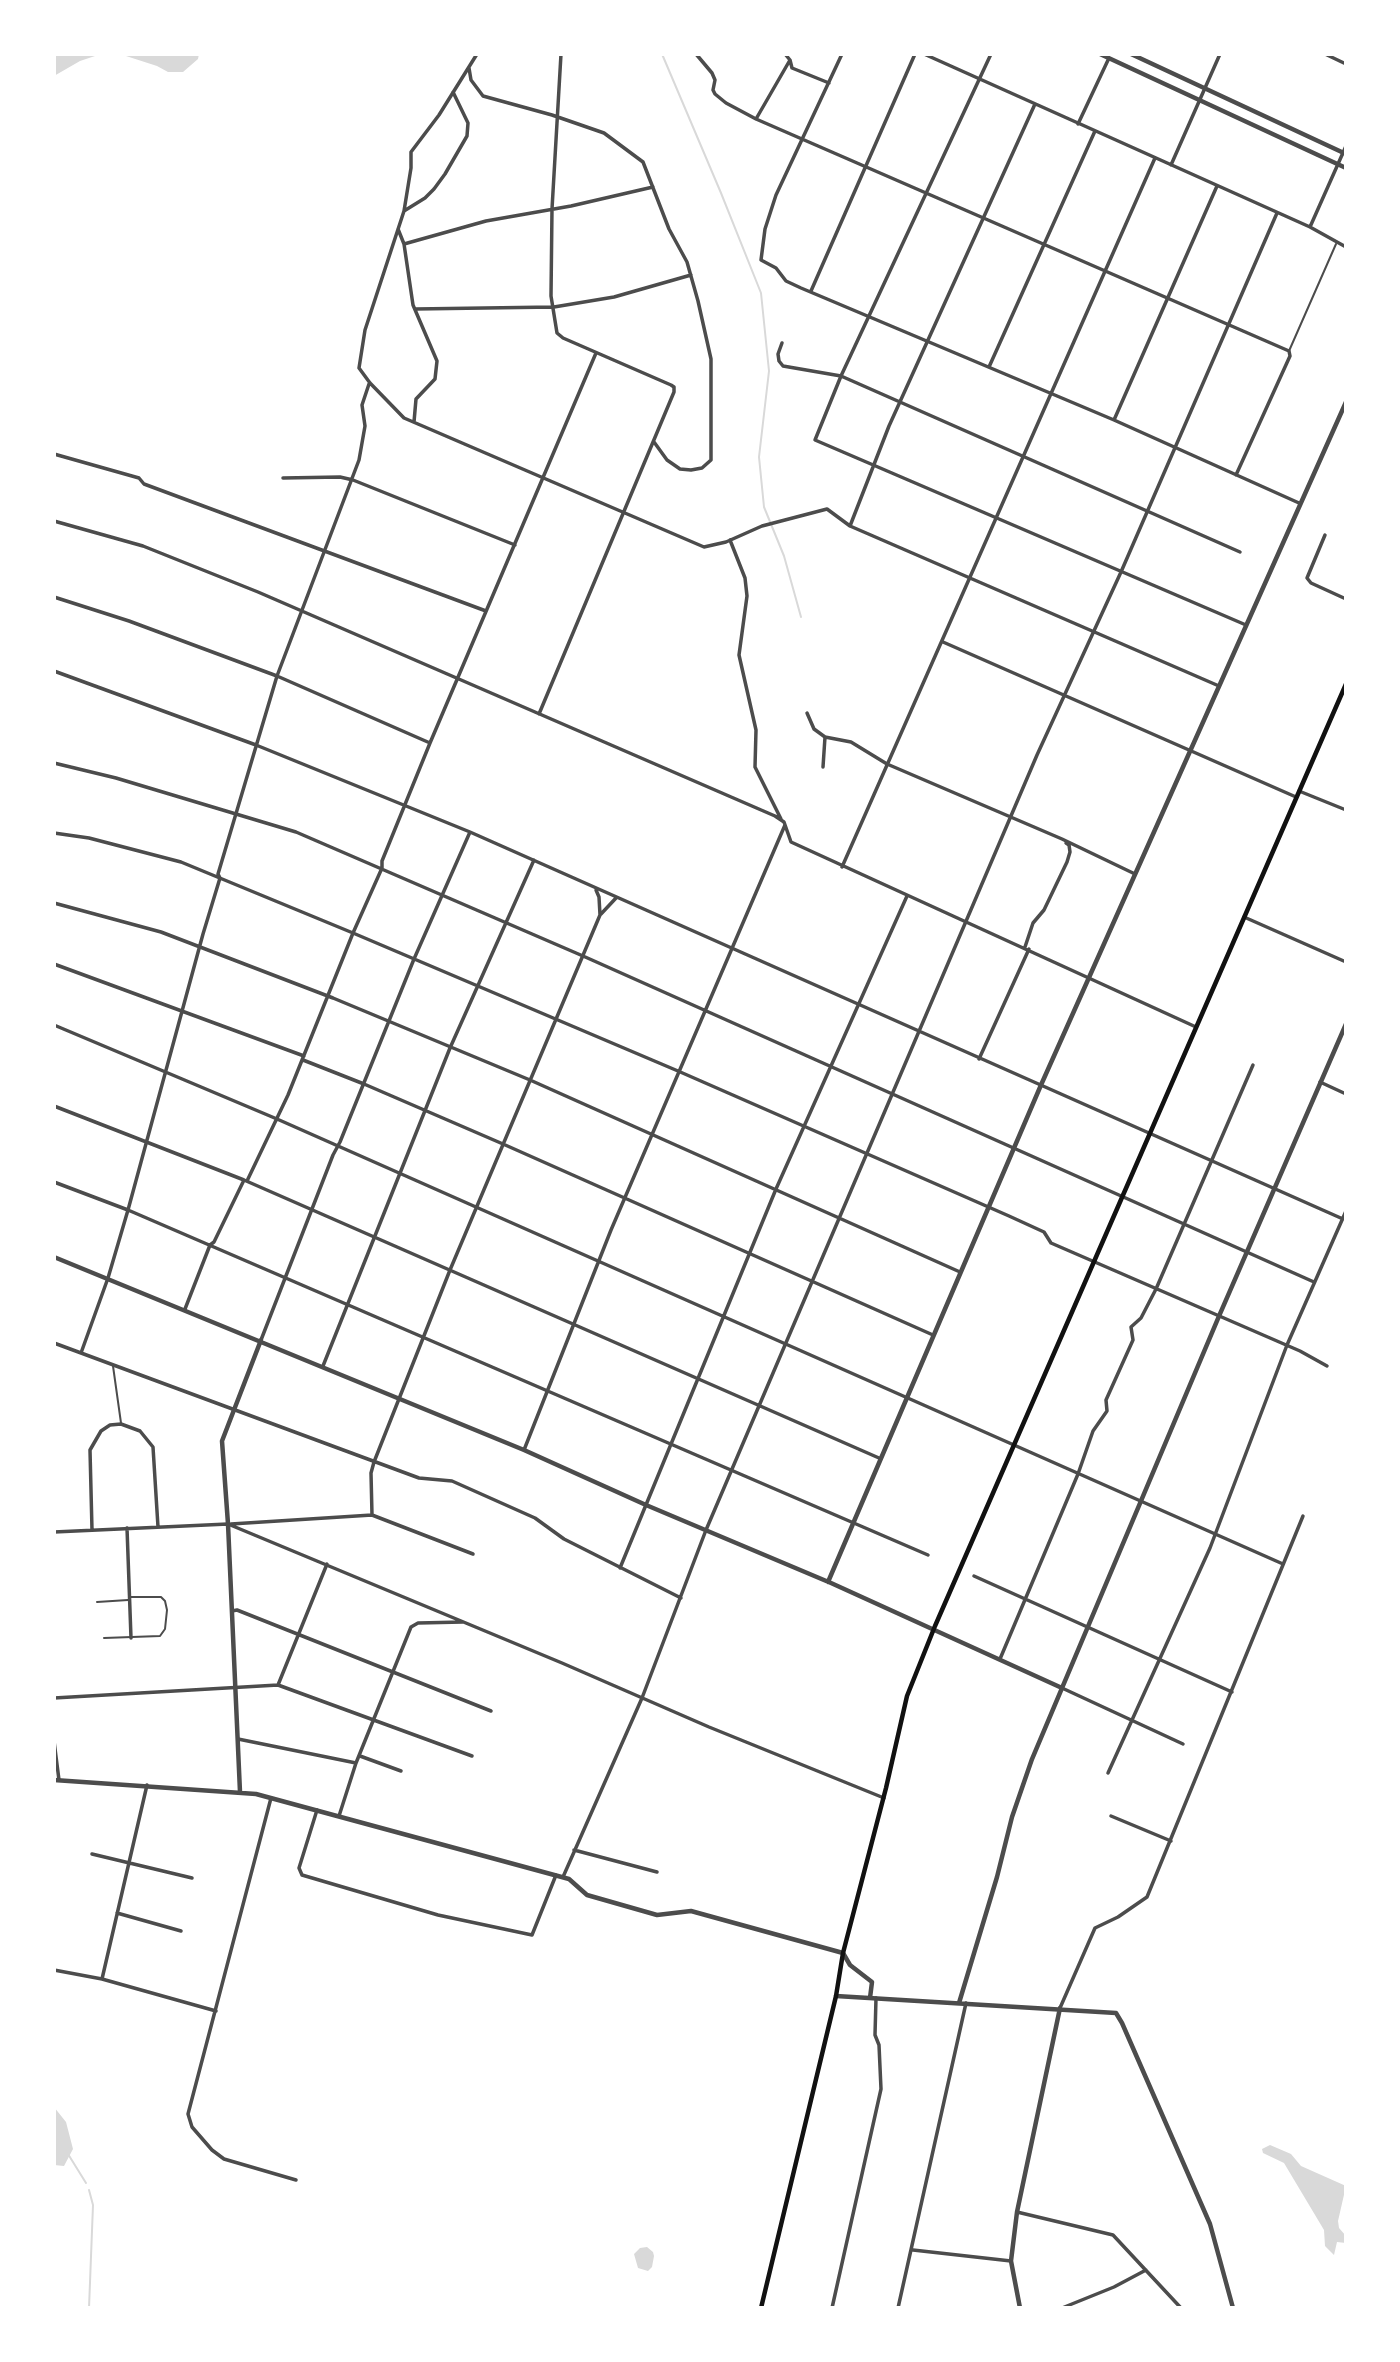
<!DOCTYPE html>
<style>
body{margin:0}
#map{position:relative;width:1400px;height:2362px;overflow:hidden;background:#fff;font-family:"Golos Text",sans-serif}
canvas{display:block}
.frame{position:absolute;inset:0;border:56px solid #fff;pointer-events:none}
</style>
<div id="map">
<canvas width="1400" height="2362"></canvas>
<div class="frame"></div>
</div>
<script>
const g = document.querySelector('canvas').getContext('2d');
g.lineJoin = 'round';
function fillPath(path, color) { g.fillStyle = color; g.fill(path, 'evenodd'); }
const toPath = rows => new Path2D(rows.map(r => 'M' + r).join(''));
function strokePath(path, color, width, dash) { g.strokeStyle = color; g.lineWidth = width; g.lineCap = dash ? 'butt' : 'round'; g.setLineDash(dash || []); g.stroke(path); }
fillPath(toPath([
 [54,54,199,54,198,59,183,72,168,72,157,66,126,56,98,55,80,61,54,76],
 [54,2107,66,2122,73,2149,64,2166,54,2165],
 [1270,2145,1291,2154,1301,2166,1346,2186,1338,2221,1339,2228,1346,2236,1346,2243,1337,2242,1334,2255,1325,2246,1324,2230,1284,2163,1263,2153,1262,2149],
 [647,2247,653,2252,654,2256,652,2267,648,2271,638,2268,634,2254,640,2248]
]), '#d9d9d9');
strokePath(toPath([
 [662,54,721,193,761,293,769,371,759,457,764,507,784,556,801,617],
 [68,2154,86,2183],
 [89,2190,93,2205,89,2308]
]), '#d9d9d9', 2);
strokePath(toPath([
 [1289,351,1336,244],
 [113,1366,121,1423],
 [97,1602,128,1600],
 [104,1638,160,1636,165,1629,167,1610,165,1601,161,1597,130,1597]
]), '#4c4c4c', 2);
strokePath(toPath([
 [477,54,439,115,411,152,411,168,404,211,365,330,359,368,370,383,404,418,704,547,726,542,762,526,827,509,850,526,1219,686],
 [696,54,712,73,715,80,713,90,715,94,726,103,756,119,1289,351,1290,356,1236,475],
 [785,54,790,60,792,68,829,83],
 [842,54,776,195,765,229,761,260,776,268,786,281,801,288,1114,420,1299,503],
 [924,54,1310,227,1346,247],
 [991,54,841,376,815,440,1246,625],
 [1325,54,1346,64],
 [469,68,471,80,483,96,552,115,604,133,643,162,669,229,687,262,698,301,711,359,711,460,702,468,691,470,680,469,667,460,654,442],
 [756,119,790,60],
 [1078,124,1109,58],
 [1171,165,1220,54],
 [404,211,425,198,434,189,445,174,467,136,468,123,453,92],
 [1310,227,1346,146],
 [398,229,404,244,413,305,437,361,435,379,416,399,414,422],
 [404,244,486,221,571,206,653,187],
 [811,291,915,54],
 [415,309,554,307,614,297,691,275],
 [782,343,778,354,779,361,783,366,841,376,1240,552],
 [989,367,1095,131],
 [1114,420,1217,186],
 [54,454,139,478,144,484,486,611],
 [283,478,340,477,353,480,515,545],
 [54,521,143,546,258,592,775,816,784,822,791,842,1196,1027],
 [850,526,889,426,1035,104],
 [1325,535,1307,578,1311,583,1346,599],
 [730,540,745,578,747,596,739,655,756,730,755,767,781,819],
 [54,597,129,621,277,676,430,743],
 [943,642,1296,797],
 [54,671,256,745,470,832,1343,1219],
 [807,713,814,729,825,737,851,742,887,764,1062,839,1135,874],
 [539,714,674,392,674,387,671,385,563,338,557,333,551,296,552,209,561,54],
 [54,763,116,778,296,832,583,956,1314,1282],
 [823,767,825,737],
 [1299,791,1346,810],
 [54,833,89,838,181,862,353,933,678,1071,1009,1216,1044,1232,1051,1243,1300,1351,1327,1366],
 [842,867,1155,158],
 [54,903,161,932,333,998,530,1080,960,1272],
 [601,914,616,898],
 [1244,917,1346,962],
 [1025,947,1033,923,1044,910,1067,862,1070,852,1069,845,1066,843],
 [54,964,304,1056],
 [54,1025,277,1119,1283,1564],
 [979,1059,1029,949],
 [303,1060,364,1084,503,1144,933,1335],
 [1320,1082,1346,1094],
 [54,1106,244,1180,879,1458],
 [247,1181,288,1095,353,933,382,868,382,861,430,743,596,353],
 [54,1182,128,1210,928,1555],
 [185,1309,210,1245,214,1242,244,1180],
 [261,1340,333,1155,340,1142,414,959,470,832],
 [54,1343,419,1478,452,1481,535,1518,564,1539,681,1598],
 [81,1353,108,1278,128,1210,203,934,220,878,218,874,277,676,359,460,365,426,362,405,369,384],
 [323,1366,450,1048,534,860],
 [524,1450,611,1230,785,825],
 [372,1515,371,1473,374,1462,450,1270,600,915,599,897,596,890],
 [231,1524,372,1515,473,1554],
 [127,1528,131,1638],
 [92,1530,90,1450,101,1431,110,1425,121,1424,140,1431,153,1447,158,1527],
 [54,1532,228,1524,562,1663,709,1727,884,1798],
 [620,1568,776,1189,907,896],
 [974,1576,1232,1692],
 [232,1611,237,1610,491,1711],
 [1000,1659,1078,1474,1093,1431,1107,1411,1106,1400,1133,1340,1131,1327,1141,1318,1156,1289,1253,1065],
 [278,1685,327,1564],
 [1062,1688,1183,1744],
 [54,1698,278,1685,472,1756],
 [238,1739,356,1763],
 [54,1741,59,1780],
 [360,1756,401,1771],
 [1108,1773,1210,1548,1287,1345,1346,1211],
 [271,1798,188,2114,192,2127,212,2150,224,2159,296,2180],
 [317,1810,299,1868,302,1875,438,1915,532,1935,556,1875],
 [339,1816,356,1763,411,1627,418,1623,463,1622],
 [1111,1816,1171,1841],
 [574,1850,657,1872],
 [92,1854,192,1878],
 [563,1877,642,1698,706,1530,1037,755,1121,572,1277,213],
 [117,1913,181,1931],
 [54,1970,102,1979,216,2011],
 [102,1979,147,1785],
 [1060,2008,1095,1928,1118,1917,1147,1897,1303,1516],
 [1017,2212,1113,2235,1181,2308],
 [913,2250,1011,2261],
 [832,2308,881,2089,879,2045,875,2035,876,1998],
 [898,2308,966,2003],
 [1062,2308,1114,2287,1146,2270]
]), '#4c4c4c', 3.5);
strokePath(toPath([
 [1100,54,1346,168],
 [1131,54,1346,154],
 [54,1257,524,1450,646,1505,831,1583,1062,1688],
 [828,1582,1041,1085,1346,402],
 [54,1780,256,1794,569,1879,587,1895,657,1915,691,1911,843,1953,850,1965,872,1982,870,1998],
 [240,1792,228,1524,222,1441,261,1340],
 [836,1996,1116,2013,1122,2023,1210,2224,1233,2308],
 [959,2003,997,1877,1012,1817,1032,1759,1219,1316,1346,1024],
 [1020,2308,1011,2261,1017,2212,1060,2008]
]), '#4c4c4c', 4.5);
strokePath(toPath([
 [761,2308,836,1996,843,1953,886,1788,907,1696,935,1626,1346,684]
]), '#111', 4.5);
</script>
